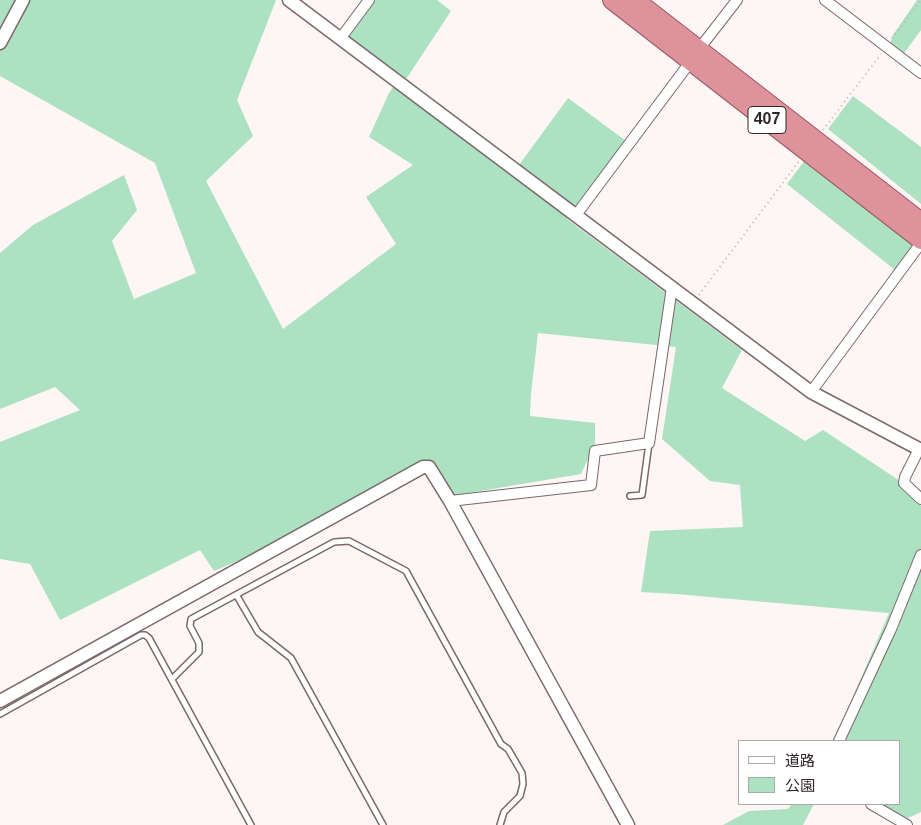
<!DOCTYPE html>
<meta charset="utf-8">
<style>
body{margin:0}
#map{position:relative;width:921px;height:825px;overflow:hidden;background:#fef5f5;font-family:Arial,"Noto Sans JP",sans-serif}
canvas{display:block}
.legend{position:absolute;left:738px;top:740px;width:162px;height:65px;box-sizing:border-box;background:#fff;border:1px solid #aba8a9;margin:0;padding:6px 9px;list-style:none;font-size:15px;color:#2e2627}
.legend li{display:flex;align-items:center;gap:10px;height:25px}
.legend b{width:25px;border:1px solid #aba8a9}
</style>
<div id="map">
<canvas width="921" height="825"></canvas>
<ul class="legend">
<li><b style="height:6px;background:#fff"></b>道路</li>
<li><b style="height:14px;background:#ace1c2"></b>公園</li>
</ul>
</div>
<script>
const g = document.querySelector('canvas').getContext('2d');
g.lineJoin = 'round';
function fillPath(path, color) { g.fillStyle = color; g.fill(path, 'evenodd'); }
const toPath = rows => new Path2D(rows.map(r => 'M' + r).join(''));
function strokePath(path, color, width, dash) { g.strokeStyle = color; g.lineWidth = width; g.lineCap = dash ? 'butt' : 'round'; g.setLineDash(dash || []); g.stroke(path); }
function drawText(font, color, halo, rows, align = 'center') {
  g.font = font + ' Arial,sans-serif'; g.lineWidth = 4; g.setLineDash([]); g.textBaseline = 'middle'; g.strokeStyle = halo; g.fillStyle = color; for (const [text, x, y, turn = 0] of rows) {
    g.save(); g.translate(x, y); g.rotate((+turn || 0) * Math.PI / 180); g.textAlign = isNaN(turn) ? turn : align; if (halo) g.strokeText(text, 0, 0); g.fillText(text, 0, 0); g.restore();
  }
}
fillPath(toPath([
 [0,0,276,0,237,100,253,136,206,181,283,329,396,244,366,197,413,165,369,137,389,93,400,77,347,36,376,0,437,0,451,11,399,90,511,176,568,98,626,141,567,219,742,350,722,388,805,441,823,430,900,481,921,506,921,812,908,818,876,804,900,804,900,741,832,741,843,720,889,613,676,594,641,592,650,531,743,527,740,485,710,481,662,439,676,347,538,333,531,394,530,416,595,423,595,444,581,474,451,496,429,462,268,548,214,571,200,550,60,620,30,564,0,559,0,442,80,410,55,387,0,409,0,253,33,225,124,175,137,210,112,241,134,299,196,273,155,163,0,76],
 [917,0,921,0,921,30,902,56,889,46,893,35],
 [853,96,921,147,921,204,828,129],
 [805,160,913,246,895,270,787,184],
 [792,804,814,804,803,825,723,825,749,811,788,809]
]), '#ace1c2');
const service = toPath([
 [630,496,642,495,649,443],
 [237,596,258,632,291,658,383,825],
 [172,679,199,652,199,643,190,626,191,619,334,542,349,541,406,571,501,744,508,749,522,773,523,784,520,796,504,812,500,825],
 [0,714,141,635,145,635,149,638,251,825]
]);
const minor = toPath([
 [825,0,921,73],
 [340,39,369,0],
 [699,49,737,0],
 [576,215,691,61],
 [811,392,921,243],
 [919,449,905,477,904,483,921,499],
 [450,501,591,485,595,451,649,443,672,287],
 [839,741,891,629,921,555],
 [871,804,907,825]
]);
const tertiary = toPath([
 [289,0,811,392,921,450],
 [0,43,23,0],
 [0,701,423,467,429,467,450,501,628,825]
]);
const trunk = toPath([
 [612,0,921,240],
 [635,0,921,222]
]);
strokePath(service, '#7b6869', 8);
strokePath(minor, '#7b6869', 12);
strokePath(tertiary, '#7b6869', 15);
strokePath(trunk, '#9b5a63', 20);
strokePath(toPath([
 [892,38,921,0],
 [823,130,881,54],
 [699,295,799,161]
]), '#bdb4b4', 2, [1, 4]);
strokePath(service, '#fff', 5);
strokePath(minor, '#fff', 10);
strokePath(tertiary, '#fff', 12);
strokePath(trunk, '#de929c', 18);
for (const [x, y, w] of [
 [767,120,38]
]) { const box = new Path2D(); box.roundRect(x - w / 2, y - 13.5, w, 27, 4); g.fillStyle = '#fff'; g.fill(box); strokePath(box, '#2e2627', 1); }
drawText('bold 16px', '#2e2627', null, [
 ["407",767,120]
]);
</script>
